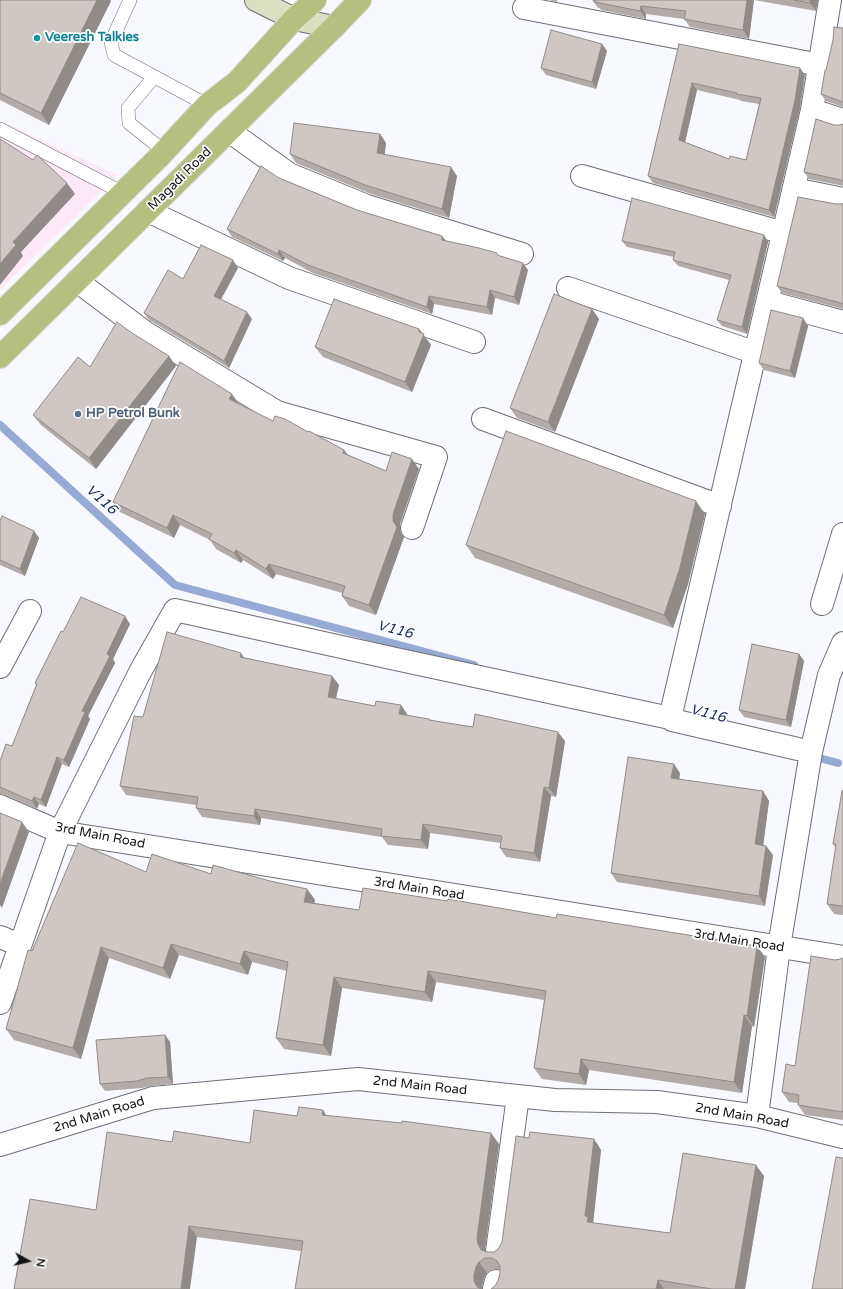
<!DOCTYPE html>
<style>
body{margin:0}
#map{position:relative;width:843px;height:1289px;overflow:hidden;background:#f8f9fe;font-family:"Varela Round",sans-serif}
canvas{display:block}
.north{position:absolute;left:8px;top:1241px;width:40px;height:40px;-webkit-text-stroke:3px #fff;paint-order:stroke;rotate:98deg;font-size:11px;font-weight:700;line-height:16px;text-align:center;color:#131416}
.north::after{content:'';display:block;margin:auto;width:14px;height:18px;background:#131416;clip-path:polygon(50% 0,100% 100%,50% 72%,0 100%)}
</style>
<div id="map">
<canvas width="843" height="1289"></canvas>
<div class="north">N</div>
</div>
<script>
const g = document.querySelector('canvas').getContext('2d');
g.lineJoin = 'round';
function fillPath(path, color) { g.fillStyle = color; g.fill(path, 'evenodd'); }
const toPath = rows => new Path2D(rows.map(r => 'M' + r).join(''));
function strokePath(path, color, width, dash) { g.strokeStyle = color; g.lineWidth = width; g.lineCap = dash ? 'butt' : 'round'; g.setLineDash(dash || []); g.stroke(path); }
function drawText(font, color, halo, rows, align = 'center') {
  g.font = font + ' "Varela Round",sans-serif'; g.lineWidth = 3.5; g.setLineDash([]); g.textBaseline = 'middle'; g.strokeStyle = halo; g.fillStyle = color; for (const [text, x, y, turn = 0] of rows) {
    g.save(); g.translate(x, y); g.rotate((+turn || 0) * Math.PI / 180); g.textAlign = isNaN(turn) ? turn : align; if (halo) g.strokeText(text, 0, 0); g.fillText(text, 0, 0); g.restore();
  }
}
fillPath(toPath([
 [0,121,118,175,0,290]
]), '#fde8f8');
strokePath(toPath([
 [0,425,175,585,474,665],
 [812,756,838,763]
]), '#96aad3', 8);
const service = toPath([
 [130,0,111,42,114,55,207,105],
 [154,77,128,108,129,123,164,151],
 [0,129,123,193]
]);
const minor = toPath([
 [524,8,820,65],
 [812,110,843,120],
 [229,131,289,174,367,206,522,254],
 [582,176,784,233],
 [794,189,843,199],
 [148,211,289,278,474,342],
 [77,281,146,333,277,412,436,457,412,528],
 [568,288,756,353],
 [768,302,843,322],
 [483,419,720,506],
 [822,604,843,534],
 [0,667,30,611],
 [670,718,812,110,830,0],
 [0,806,60,832,843,957],
 [0,937,20,945],
 [0,1003,60,832,140,672,175,610,391,658,670,718,672,720,811,752,829,675,843,643],
 [757,1116,779,947,811,752],
 [0,1145,153,1098,358,1079,555,1100,657,1102,757,1116,843,1137],
 [497,1251,518,1096],
 [494,1289,496,1281]
]);
const secondary = toPath([
 [256,0,294,19,334,27]
]);
const primary = toPath([
 [0,314,159,157,207,105,237,82,294,19,315,0],
 [0,357,334,27,360,0]
]);
strokePath(service, '#6e6f76', 14);
strokePath(minor, '#6e6f76', 24);
strokePath(secondary, '#6e6f76', 24);
strokePath(primary, '#d5d5d5', 24);
strokePath(service, '#fff', 13);
strokePath(minor, '#fff', 22);
strokePath(secondary, '#dae0c0', 22);
strokePath(primary, '#b5c080', 22);
fillPath(toPath([
 [0,0,110,0,111,1,49,125,0,100],
 [549,0,557,0,557,2],
 [592,0,754,0,749,39,690,27,684,19,646,14,646,19,601,10,600,8,598,8],
 [754,0,818,0,816,11],
 [843,28,843,107,826,101,821,94,826,70],
 [602,44,607,51,596,89,546,75,541,68],
 [679,44,805,75,800,108,774,217,653,183,648,176],
 [697,90,740,100,741,101,759,104,746,160,729,159,685,142],
 [843,124,843,186,809,179,804,172,834,125,840,125],
 [380,134,386,143,384,154,457,176,449,218,371,194,296,163,290,154],
 [279,178,357,210,442,236,446,241,499,256,528,270,519,305,495,298,492,315,434,304,432,314,313,273,285,258,283,261,232,237,227,229],
 [843,203,843,309,782,293,777,286,836,204,842,204],
 [764,235,768,242,747,334,722,326,717,320,729,280,678,266,673,260,674,257,627,247,622,241],
 [238,268,221,299,252,319,229,368,149,320,144,313,183,279],
 [592,309,599,319,555,432,517,418,510,408],
 [803,318,808,326,795,378,764,370,759,363],
 [419,329,431,345,412,392,323,357,315,347],
 [176,366,96,469,41,425,33,415,90,367],
 [239,404,273,421,308,432,344,450,348,455,386,471,419,469,400,524,400,531,404,537,376,615,349,606,342,596,342,593,276,574,273,579,243,560,241,563,216,549,210,540,180,525,174,538,120,512,113,502],
 [705,514,688,584,673,628,475,558,466,545],
 [0,521,34,531,39,538,25,576,0,565],
 [130,624,113,659,115,663,88,716,90,719,69,767,62,764,46,807,39,804,37,809,5,795,0,794,0,761,12,746,36,685,35,683,63,632],
 [799,654,804,661,791,727,744,717,739,710],
 [244,658,332,676,339,685,336,699,375,706,401,705,407,714,407,715,429,719,431,721,565,741,556,797,551,796,540,862,506,857,500,848,501,843,430,833,428,849,388,845,382,837,261,818,260,825,202,817,196,808,196,805,126,795,120,786],
 [680,773,679,780,763,791,769,801,763,846,766,846,773,855,765,906,617,882,611,873],
 [843,791,843,915,834,914,827,904,836,848,833,844],
 [146,872,211,874,270,881,307,889,315,900,314,903,359,910,765,957,754,1027,752,1026,742,1093,589,1070,586,1085,542,1079,534,1068,544,1000,436,982,432,1002,342,988,331,1056,284,1049,276,1038,287,971,252,962,248,975,179,955,170,979,109,958,81,1059,14,1040,6,1029,32,951],
 [843,958,843,1120,805,1115,798,1105,798,1103,789,1102,782,1092,795,1066,835,960,840,959],
 [165,1035,170,1042,173,1084,152,1086,142,1088,105,1091,100,1084],
 [326,1115,499,1144,485,1249,485,1251,488,1252,494,1252,499,1248,502,1242,529,1138,594,1139,601,1150,593,1223,670,1233,764,1176,745,1289,491,1289,495,1286,498,1281,500,1273,500,1270,499,1269,493,1269,487,1273,484,1278,482,1286,301,1251,197,1237,96,1210,172,1142,250,1143,297,1116]
]), '#b2aba8');
fillPath(toPath([
 [97,0,110,0,111,1,49,125,41,113],
 [747,0,754,0,749,39,743,30],
 [810,0,818,0,816,11,810,3],
 [641,6,646,14,646,19,640,11],
 [602,44,607,51,596,89,592,82],
 [800,68,805,75,800,108,774,217,769,210],
 [692,83,697,90,684,147,679,140],
 [380,134,386,143,384,162,377,153],
 [451,167,457,176,449,218,442,209],
 [67,183,75,194,21,252,23,256,0,285,0,264,13,242],
 [764,235,768,242,747,334,742,327],
 [442,236,448,244,442,240],
 [279,250,285,258,283,261,278,254],
 [233,260,238,268,219,303,214,296],
 [523,263,528,270,519,305,514,297],
 [490,290,495,298,492,315,487,307],
 [429,296,434,304,432,314,427,307],
 [592,309,599,319,555,432,548,422],
 [247,312,252,319,229,368,224,361],
 [803,318,808,326,795,378,790,371],
 [419,329,431,345,412,392,405,382],
 [169,356,176,366,96,469,89,458],
 [232,394,239,404,229,399],
 [344,450,351,460,343,453],
 [412,459,419,469,400,524,400,531,404,537,376,615,369,605,393,521,393,514],
 [696,501,705,514,688,584,673,628,664,615],
 [173,515,180,525,174,538,167,528],
 [34,531,39,538,25,576,20,569],
 [236,550,243,560,241,563,234,553],
 [269,564,276,574,273,579,266,569],
 [125,616,130,624,113,659,115,663,88,716,90,719,69,767,64,760,82,711,107,654],
 [241,653,247,662,240,657],
 [799,654,804,661,791,727,786,720],
 [332,676,339,685,334,706,328,697],
 [401,705,407,714,406,723,399,714],
 [558,732,565,741,556,797,549,788],
 [57,757,62,764,46,807,41,800],
 [674,764,680,773,678,788,671,778],
 [544,787,551,796,540,862,534,853],
 [763,791,769,801,762,854,755,844],
 [34,797,39,804,37,809,32,801],
 [255,809,261,818,260,825,254,816],
 [22,822,29,832,2,908,0,905,0,884],
 [423,824,430,833,428,849,421,840],
 [766,846,773,855,765,906,759,896],
 [307,889,315,900,312,913,304,902],
 [171,944,179,955,170,979,163,968],
 [757,946,765,957,754,1027,747,1016],
 [101,947,109,958,81,1059,73,1048],
 [244,951,252,962,248,975,240,964],
 [428,971,436,982,432,1002,425,992],
 [334,977,342,988,331,1056,323,1045],
 [744,1015,752,1026,742,1093,734,1082],
 [165,1035,170,1042,173,1084,168,1077],
 [581,1059,589,1070,586,1085,579,1074],
 [323,1110,330,1121,322,1115],
 [491,1133,499,1144,485,1249,485,1255,478,1244,477,1238],
 [594,1139,601,1150,593,1224,587,1222,585,1216],
 [756,1165,764,1176,745,1289,735,1289],
 [189,1226,197,1237,190,1289,181,1289],
 [479,1262,487,1273,484,1278,482,1286,482,1289,479,1289,474,1281,474,1275,476,1267],
 [658,1280,664,1289,656,1289]
]), '#918b88');
const building = toPath([
 [0,0,97,0,41,113,0,93,0,0],
 [594,0,747,0,743,30,684,19,686,11,641,6,640,11,595,2,595,0,594,0],
 [794,0,810,0,810,3,794,0],
 [834,27,843,28,843,102,821,94,825,70,826,70,833,40,834,27],
 [551,30,602,44,592,82,541,68,551,30],
 [679,44,800,68,795,100,769,210,648,176,679,44],
 [692,83,737,93,736,94,761,98,746,160,730,156,729,159,679,140,692,83],
 [816,119,834,125,840,125,843,124,843,181,841,180,804,172,816,119],
 [294,123,380,134,377,153,451,167,442,209,365,185,290,154,294,123],
 [0,139,33,160,37,155,67,183,13,242,16,245,0,264,0,139],
 [261,166,279,178,357,210,442,236,442,240,479,248,497,253,497,255,523,263,514,297,490,290,487,307,429,296,427,307,308,265,279,250,278,254,227,229,261,166],
 [798,197,836,204,842,204,843,203,843,304,841,303,777,286,798,197],
 [632,198,764,235,742,327,717,320,731,275,673,260,675,252,622,241,632,198],
 [201,245,233,260,214,296,247,312,224,361,144,313,168,270,183,279,201,245],
 [554,294,592,309,548,422,510,408,554,294],
 [334,299,419,329,419,332,424,334,405,382,315,347,334,299],
 [771,310,803,318,790,371,759,363,771,310],
 [117,322,132,333,169,356,89,458,33,415,78,357,90,367,117,322],
 [180,362,232,394,229,399,273,421,275,416,285,419,308,432,309,431,344,450,343,453,386,471,392,452,412,459,393,514,393,521,397,527,369,605,342,596,345,586,269,564,266,569,236,550,234,553,209,539,212,534,173,515,167,528,113,502,180,362],
 [506,431,696,501,679,571,664,615,466,545,506,431],
 [2,516,34,531,20,569,0,560,0,521,2,516],
 [81,597,125,616,107,654,110,656,82,711,85,712,64,760,57,757,41,800,34,797,32,801,0,787,0,761,6,744,12,746,37,684,35,683,61,631,63,632,81,597],
 [167,632,241,653,240,657,332,676,328,697,375,706,376,701,401,705,399,714,429,719,429,720,473,727,475,714,558,732,549,788,544,787,534,853,500,848,502,836,423,824,421,840,381,836,382,829,255,809,254,816,196,808,198,797,120,786,134,716,143,717,167,632],
 [752,644,799,654,786,720,739,710,752,644],
 [628,757,674,764,671,778,763,791,755,844,766,846,759,896,611,873,628,757],
 [842,791,843,791,843,906,827,904,836,844,833,844,842,791],
 [0,813,22,822,0,884,0,813],
 [78,843,146,872,152,854,211,874,213,865,270,881,307,889,304,902,359,910,363,888,447,901,448,899,556,918,557,914,757,946,747,1016,744,1015,734,1082,581,1059,579,1074,534,1068,546,991,428,971,425,992,334,977,323,1045,276,1038,288,962,244,951,240,964,171,944,163,968,101,947,73,1048,6,1029,28,950,32,951,78,843],
 [811,956,835,960,840,959,843,958,843,1112,798,1105,799,1095,782,1092,786,1064,795,1066,811,956],
 [165,1035,168,1077,147,1078,137,1081,100,1084,96,1040,165,1035],
 [299,1107,323,1110,322,1115,402,1123,402,1121,491,1133,477,1238,478,1244,481,1250,488,1252,494,1252,499,1248,502,1242,516,1136,529,1138,530,1132,594,1139,585,1216,588,1217,587,1222,670,1233,683,1153,756,1165,735,1289,712,1289,658,1280,656,1289,491,1289,495,1286,498,1281,500,1273,500,1266,497,1261,492,1258,485,1258,479,1262,476,1267,474,1275,474,1281,477,1287,481,1289,295,1289,303,1241,189,1226,181,1289,14,1289,30,1199,96,1210,107,1132,172,1142,174,1131,250,1143,254,1110,297,1116,299,1107],
 [836,1157,843,1158,843,1289,812,1289,836,1157]
]);
fillPath(building, '#cfc7c3');
strokePath(building, '#918b88', 1);
for (const [x, y, r, color] of [
 [37,38,4,"#0f9aa8"],
 [78,414,4,"#5c6f8a"]
]) { const dot = new Path2D(); dot.arc(x, y, r, 0, 2 * Math.PI); g.fillStyle = color; g.fill(dot); strokePath(dot, '#fff', 1.5); }
drawText('bold 13px', '#0d838f', '#fff', [
 ["Veeresh Talkies",45,38]
], 'left');
drawText('13px', '#131416', '#fff', [
 ["Magadi Road",180,179,-45],
 ["3rd Main Road",100,836,11],
 ["3rd Main Road",419,889,9],
 ["3rd Main Road",739,941,9],
 ["2nd Main Road",420,1086,6],
 ["2nd Main Road",99,1115,-17],
 ["2nd Main Road",742,1116,10]
]);
drawText('bold 13px', '#4e5e75', '#fff', [
 ["HP Petrol Bunk",86,414]
], 'left');
drawText('italic 14px', '#152a5c', '#fff', [
 ["V116",101,500,42],
 ["V116",395,630,15],
 ["V116",708,714,15]
]);
</script>
